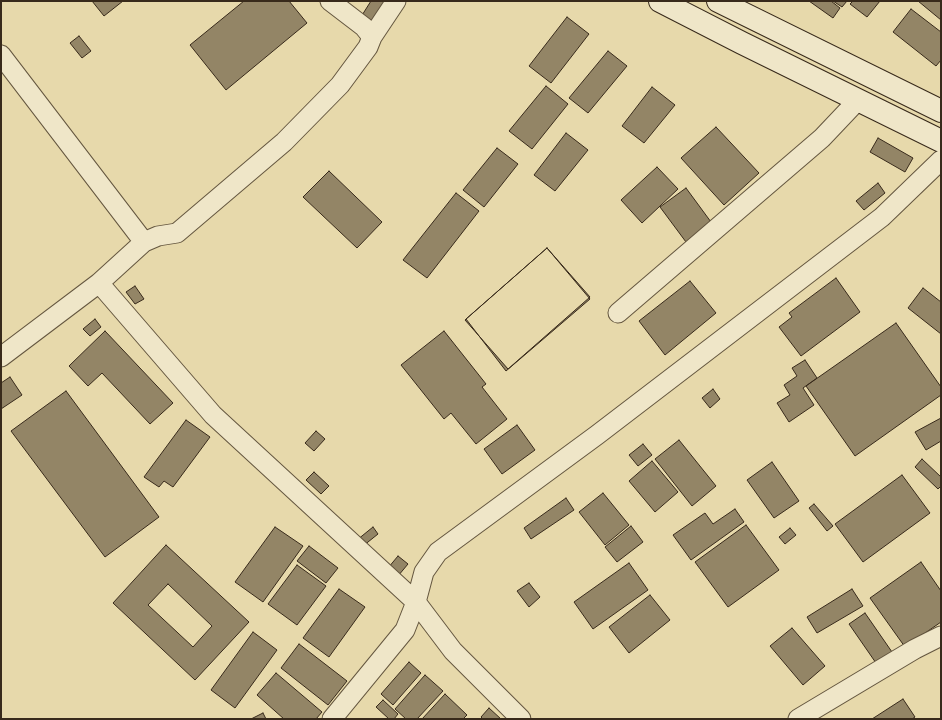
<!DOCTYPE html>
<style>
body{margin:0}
#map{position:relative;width:942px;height:720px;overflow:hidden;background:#e7d9ab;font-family:Alegreya,serif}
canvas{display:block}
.frame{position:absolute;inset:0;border:2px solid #382a1b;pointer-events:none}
</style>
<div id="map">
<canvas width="942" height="720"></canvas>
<div class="frame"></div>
</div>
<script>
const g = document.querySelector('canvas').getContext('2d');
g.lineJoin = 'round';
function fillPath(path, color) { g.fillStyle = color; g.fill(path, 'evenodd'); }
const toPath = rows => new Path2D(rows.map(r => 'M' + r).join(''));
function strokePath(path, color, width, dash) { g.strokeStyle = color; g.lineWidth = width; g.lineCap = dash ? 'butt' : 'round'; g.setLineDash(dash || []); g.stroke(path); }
const building = toPath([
 [92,1,123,1,104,16,92,1],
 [244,1,289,1,307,23,226,90,190,45,244,1],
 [371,1,391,1,373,29,359,20,371,1],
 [809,1,831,1,840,8,833,18,809,1],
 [833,1,847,1,842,7,833,1],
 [853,1,880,1,867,17,850,4,853,1],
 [918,1,941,1,941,20,918,1],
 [911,9,941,32,941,60,936,66,893,32,911,9],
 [567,17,589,34,551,83,529,66,567,17],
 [79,36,91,51,82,58,70,43,79,36],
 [608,51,627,66,588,113,569,98,608,51],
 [546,86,568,104,532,149,509,131,546,86],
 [652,87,675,105,644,143,622,126,652,87],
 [716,127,759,173,724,205,681,158,716,127],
 [566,133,588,150,555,191,534,175,566,133],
 [878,138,913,158,905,172,870,152,878,138],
 [497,148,518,164,484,207,463,190,497,148],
 [657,167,678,189,642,223,621,200,657,167],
 [329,171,382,222,357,248,303,197,329,171],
 [878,183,885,193,864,210,856,201,878,183],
 [686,188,711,222,686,242,660,207,686,188],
 [456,193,479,211,427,278,403,260,456,193],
 [547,248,590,297,508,369,465,320,547,248],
 [547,248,590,299,506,371,466,319,547,248],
 [836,278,860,312,801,356,779,327,792,317,789,313,836,278],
 [690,281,716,313,665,355,639,321,690,281],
 [135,286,144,299,135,304,126,292,135,286],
 [923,288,941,302,941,334,908,308,923,288],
 [95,319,101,327,90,336,83,329,95,319],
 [896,323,941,387,941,395,855,456,806,386,896,323],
 [105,331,173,403,150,424,102,373,88,386,69,366,105,331],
 [444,331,486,384,482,387,507,419,476,444,451,413,444,419,401,365,444,331],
 [805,360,817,378,803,388,814,405,789,422,777,403,790,395,784,385,797,376,792,368,805,360],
 [10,377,22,395,1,409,1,383,10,377],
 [713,389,720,399,710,408,702,398,713,389],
 [66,391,159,517,105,557,11,431,66,391],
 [941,418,941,441,926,450,915,432,941,418],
 [186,420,210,437,173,487,164,481,159,487,144,477,186,420],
 [517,425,535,450,502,474,484,449,517,425],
 [316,431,325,439,314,451,305,443,316,431],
 [679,440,716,486,692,506,655,459,679,440],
 [643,444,652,455,638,466,629,455,643,444],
 [922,459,941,477,941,486,938,489,915,467,922,459],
 [652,461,678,492,655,512,629,481,652,461],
 [772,462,799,501,774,518,747,480,772,462],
 [314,472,329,486,321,494,306,480,314,472],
 [902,475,930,513,863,562,835,524,902,475],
 [603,493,629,525,605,545,579,512,603,493],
 [566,498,574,510,531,539,524,528,566,498],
 [814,504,833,526,827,531,809,508,814,504],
 [735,509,744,522,691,560,673,535,705,513,713,524,735,509],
 [746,525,779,570,728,607,695,562,746,525],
 [631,526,643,542,617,562,605,547,631,526],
 [275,527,303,546,263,602,235,582,275,527],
 [373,527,378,534,363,546,357,540,373,527],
 [790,528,796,535,785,544,779,537,790,528],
 [166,545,249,622,195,680,113,603,166,545],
 [168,584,212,626,193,647,148,605,168,584],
 [309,546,338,568,326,583,297,561,309,546],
 [398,556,408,564,398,576,388,568,398,556],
 [921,562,941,591,941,622,905,647,870,598,921,562],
 [629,563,648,590,593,629,574,602,629,563],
 [297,565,326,586,297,625,268,604,297,565],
 [529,583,540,597,529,607,517,591,529,583],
 [339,589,365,607,329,657,303,638,339,589],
 [852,589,863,606,817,633,807,617,852,589],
 [650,595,670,620,629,653,609,627,650,595],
 [865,613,892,652,876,663,849,624,865,613],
 [792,628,825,666,803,685,770,646,792,628],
 [253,632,277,650,235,708,211,690,253,632],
 [299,644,347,681,328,705,281,668,299,644],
 [409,662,421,673,393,705,381,694,409,662],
 [276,673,322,712,316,719,284,719,257,695,276,673],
 [425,675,443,691,417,719,406,719,395,709,425,675],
 [445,694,467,715,463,719,422,719,445,694],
 [903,699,915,717,912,719,872,719,903,699],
 [383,700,398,714,394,719,389,719,376,707,383,700],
 [489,708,501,719,483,719,481,717,489,708],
 [263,713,266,719,251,719,263,713]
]);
fillPath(building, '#938566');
strokePath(building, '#382a1b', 1);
const street = toPath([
 [330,1,364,27,372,37],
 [1,55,144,242],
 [99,283,213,415,416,602,453,651,521,719],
 [618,313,822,138,858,100],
 [1,357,99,283,144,242,158,236,177,233,284,142,340,85,368,47,372,37,396,1],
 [332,719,405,630,416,602,424,572,438,552,597,435,882,217,941,160],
 [798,719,915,649,941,636]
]);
const secondary = toPath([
 [660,1,742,43,941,141],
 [718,1,941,111]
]);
strokePath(street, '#64563f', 21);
strokePath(secondary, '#382a1b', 24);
strokePath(street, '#efe6c8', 19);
strokePath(secondary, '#efe6c8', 22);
</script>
